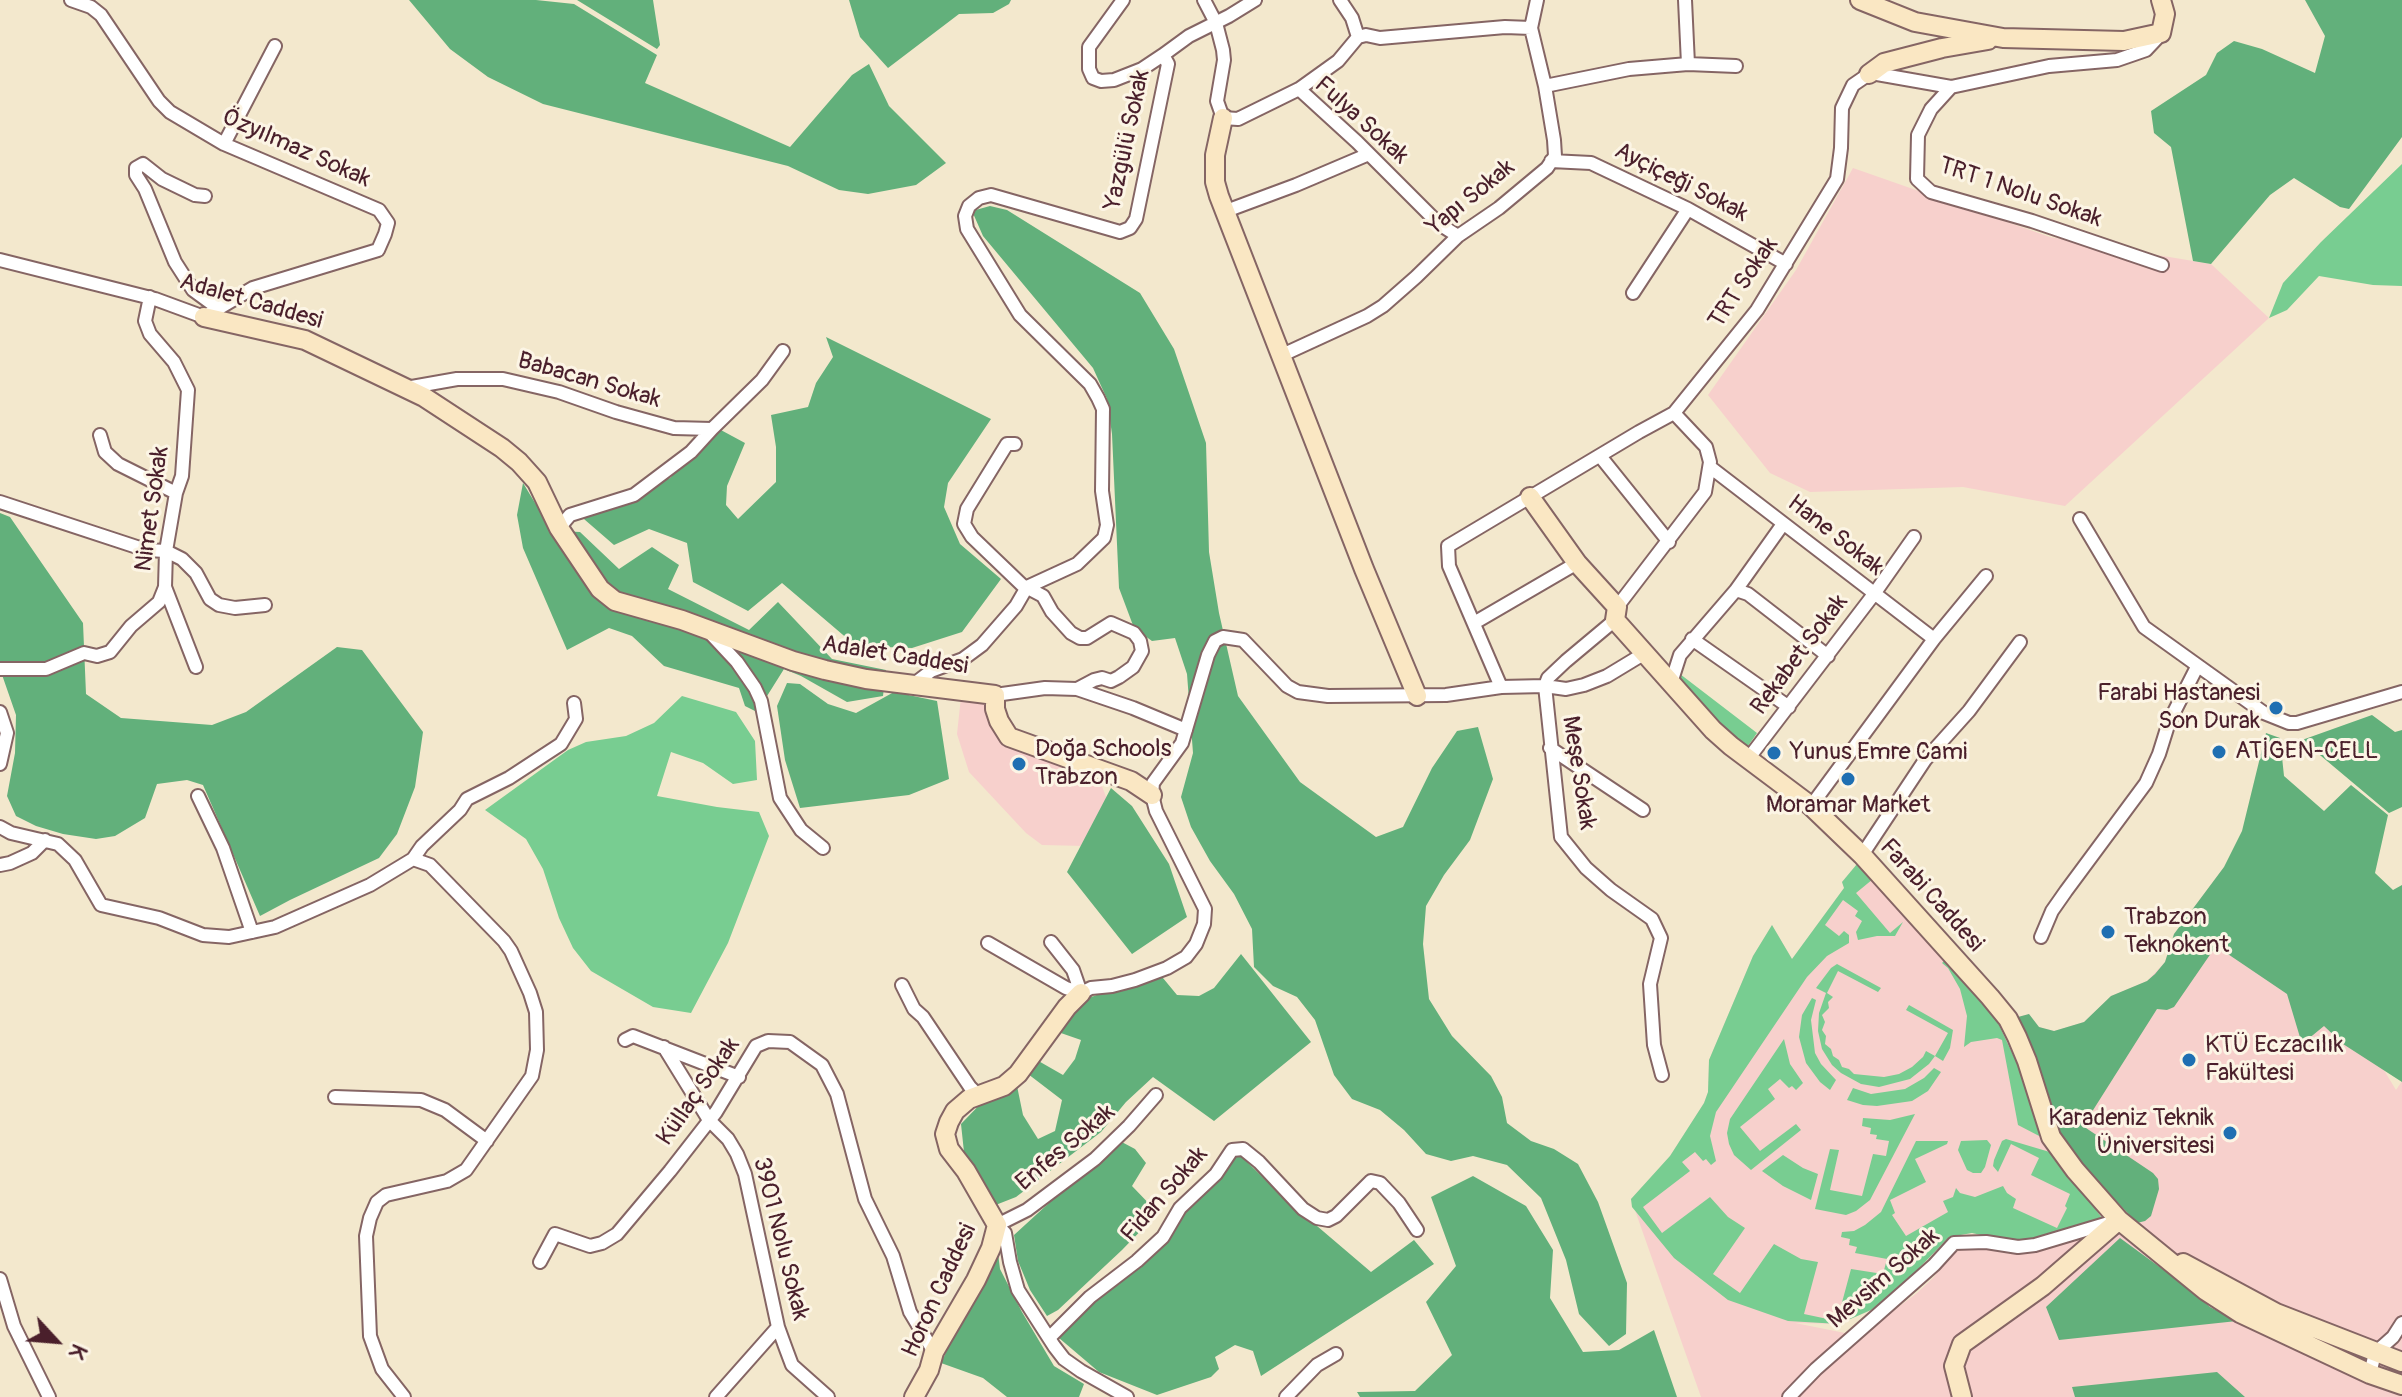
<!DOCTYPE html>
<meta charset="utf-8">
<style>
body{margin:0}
#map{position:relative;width:2402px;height:1397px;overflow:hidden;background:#f3e8cd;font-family:Pangolin,sans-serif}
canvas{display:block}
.north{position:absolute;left:16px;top:1301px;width:80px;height:80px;-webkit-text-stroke:6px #fcf5e5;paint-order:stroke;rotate:116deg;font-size:22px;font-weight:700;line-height:32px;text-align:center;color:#4a1f2b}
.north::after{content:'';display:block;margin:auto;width:28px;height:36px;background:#4a1f2b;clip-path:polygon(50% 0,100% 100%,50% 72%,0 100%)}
</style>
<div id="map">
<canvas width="2402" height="1397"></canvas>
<div class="north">K</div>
</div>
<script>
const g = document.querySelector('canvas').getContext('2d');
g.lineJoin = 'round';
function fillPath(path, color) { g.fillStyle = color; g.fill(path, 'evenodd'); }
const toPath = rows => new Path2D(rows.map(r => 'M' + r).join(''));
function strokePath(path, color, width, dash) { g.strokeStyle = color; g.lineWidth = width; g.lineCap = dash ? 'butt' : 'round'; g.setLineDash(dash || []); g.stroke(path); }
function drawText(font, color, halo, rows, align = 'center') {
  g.font = font + ' Pangolin,sans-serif'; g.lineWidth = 6; g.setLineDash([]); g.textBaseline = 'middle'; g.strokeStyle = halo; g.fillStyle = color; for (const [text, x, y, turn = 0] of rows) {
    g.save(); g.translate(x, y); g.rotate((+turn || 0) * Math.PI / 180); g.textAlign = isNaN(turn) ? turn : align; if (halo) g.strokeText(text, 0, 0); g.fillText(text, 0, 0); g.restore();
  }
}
fillPath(toPath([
 [1853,168,2050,237,2211,264,2269,318,2065,506,1963,487,1810,492,1770,473,1708,395,1796,270],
 [961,697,991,700,1013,741,1097,773,1117,826,1086,846,1042,845,1026,833,969,772,957,734],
 [1857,864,1870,875,1945,963,1962,975,2011,1047,2027,1085,2043,1138,2102,1218,2063,1231,1982,1235,1972,1233,1949,1237,1900,1288,1871,1310,1839,1324,1795,1323,1860,1336,1917,1293,1933,1278,1953,1253,1970,1246,2012,1254,2037,1251,2119,1220,2124,1208,2062,1144,2053,1122,2041,1073,2018,1017,2029,1014,2039,1027,2054,1031,2084,1022,2111,996,2147,981,2165,962,2174,934,2224,867,2325,973,2396,1090,2402,1081,2402,1397,1701,1397,1631,1199,1670,1156,1704,1103,1708,1092,1709,1060,1753,956,1772,925,1792,959,1844,888,1842,882]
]), '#f7d0cc');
fillPath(toPath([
 [2402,164,2402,286,2373,285,2319,276,2287,310,2269,318,2283,283,2321,242],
 [1680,674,1757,733,1748,746,1738,746,1676,682],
 [682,696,736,712,755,741,757,780,733,784,703,763,671,752,657,796,717,807,759,812,769,836,728,943,691,1013,653,1007,591,971,573,948,559,918,543,869,526,839,485,810,568,750,586,742,626,736,654,723],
 [1857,864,1873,879,1856,893,1890,933,1903,922,1895,936,1877,936,1858,940,1856,932,1862,921,1855,916,1858,911,1843,900,1825,925,1839,936,1844,931,1849,935,1849,943,1827,956,1807,977,1716,1112,1710,1136,1716,1161,1711,1165,1706,1159,1703,1161,1695,1152,1682,1162,1690,1171,1643,1207,1662,1233,1710,1197,1728,1217,1745,1228,1713,1274,1740,1293,1774,1244,1801,1259,1818,1262,1804,1314,1837,1321,1851,1269,1883,1274,1887,1259,1855,1253,1857,1247,1849,1245,1850,1239,1841,1237,1842,1232,1854,1231,1865,1225,1881,1212,1916,1141,1948,1141,1947,1144,1915,1159,1926,1182,1890,1200,1895,1213,1892,1215,1906,1236,1948,1212,1943,1201,1953,1197,1956,1188,1960,1193,1975,1197,2003,1186,2007,1193,2016,1199,2013,1208,2057,1228,2067,1208,2065,1206,2070,1194,2031,1175,2039,1158,2011,1144,1998,1172,1993,1166,1994,1160,2002,1141,2006,1139,2053,1153,2102,1218,2101,1221,2036,1240,2013,1242,1972,1233,1949,1237,1900,1288,1871,1310,1839,1324,1788,1321,1728,1300,1674,1258,1632,1207,1631,1199,1670,1156,1704,1103,1708,1092,1709,1060,1753,956,1772,925,1792,959,1844,888,1842,882],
 [1944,961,1962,975,1993,1012,2027,1085,2043,1138,2018,1125,2002,1040,1997,1038,1971,1042,1964,1047,1967,1016,1960,989,1948,968,1942,963],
 [1837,964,1881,988,1878,992,1838,971,1827,993,1833,997,1828,1002,1829,1008,1822,1015,1825,1022,1822,1030,1826,1036,1825,1044,1831,1049,1833,1056,1839,1060,1842,1067,1849,1069,1854,1074,1884,1077,1899,1074,1912,1067,1923,1057,1926,1051,1935,1056,1948,1033,1906,1010,1909,1005,1953,1030,1950,1048,1943,1061,1935,1056,1929,1064,1910,1079,1879,1087,1861,1084,1841,1073,1832,1065,1822,1049,1818,1031,1819,1013,1826,993,1816,988,1831,968],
 [1812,998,1816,1000,1811,1020,1815,1053,1821,1064,1836,1080,1830,1090,1820,1082,1806,1063,1799,1037,1802,1015],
 [1784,1039,1790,1064,1803,1083,1796,1090,1792,1086,1789,1088,1780,1079,1768,1089,1775,1099,1740,1127,1760,1151,1796,1124,1801,1130,1751,1170,1734,1155,1729,1144,1727,1133,1730,1119],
 [1934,1068,1941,1072,1928,1091,1912,1101,1877,1106,1863,1105,1847,1100,1853,1088,1871,1094,1905,1089,1924,1078],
 [1915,1114,1870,1200,1856,1211,1846,1215,1815,1209,1830,1149,1839,1150,1830,1190,1862,1196,1873,1154,1886,1156,1889,1141,1876,1139,1877,1135,1870,1134,1871,1128,1862,1126,1863,1118,1890,1120],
 [1987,1140,1991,1145,1985,1167,1981,1173,1973,1173,1967,1170,1958,1150,1961,1141],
 [1783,1155,1803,1168,1818,1174,1811,1200,1783,1186,1762,1171]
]), '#78cd91');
fillPath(toPath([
 [409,0,536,0,574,4,657,55,645,83,790,147,852,75,869,64,889,106,946,163,916,185,868,194,839,190,788,166,543,104,488,77,450,49],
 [577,0,653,0,660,45,657,49],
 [849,0,1011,0,1009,4,993,13,959,14,888,68,860,37],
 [2305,0,2402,0,2402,137,2349,209,2340,207,2294,178,2270,195,2211,264,2193,261,2171,147,2154,133,2151,111,2206,75,2217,53,2234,41,2262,49,2315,73,2325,36],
 [990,206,1007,210,1140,293,1174,349,1206,443,1209,552,1219,613,1238,696,1300,782,1376,837,1403,827,1432,768,1457,731,1478,727,1493,779,1470,840,1444,875,1426,906,1423,944,1429,999,1452,1036,1491,1076,1502,1097,1507,1123,1531,1141,1554,1149,1578,1164,1598,1202,1627,1283,1626,1334,1609,1346,1579,1314,1566,1260,1541,1198,1507,1165,1473,1156,1451,1161,1426,1154,1404,1130,1380,1110,1352,1099,1334,1075,1315,1020,1297,997,1273,986,1254,967,1252,929,1234,894,1210,861,1191,827,1181,797,1193,753,1187,674,1175,638,1152,641,1134,628,1119,588,1112,434,1107,399,1093,368,983,236,972,211],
 [826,337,991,419,948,483,944,507,960,544,1001,579,962,632,912,648,856,646,782,583,748,611,693,582,687,543,649,529,614,545,577,513,670,478,719,429,745,443,727,486,726,505,738,519,776,482,776,447,771,415,808,407,816,383,833,357],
 [523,483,549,526,560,531,580,532,619,569,652,547,679,565,668,589,749,630,778,602,832,659,886,670,883,696,847,702,801,676,784,669,757,712,745,706,739,688,664,666,632,636,609,628,567,650,523,548,517,515],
 [0,513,10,517,83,623,86,694,121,718,212,725,246,712,337,647,362,650,423,732,415,787,397,834,379,858,290,900,260,916,203,785,187,780,157,784,145,818,115,836,96,839,63,834,36,826,16,816,7,796,15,753,16,715,0,669],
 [787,683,800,684,828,704,856,713,894,692,937,701,949,779,909,795,800,808,785,760,777,706],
 [2372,715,2395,732,2402,730,2402,807,2389,813,2302,740],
 [2266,733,2280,738,2284,776,2324,811,2351,785,2388,815,2375,873,2393,890,2402,885,2402,1082,2343,1044,2324,1026,2302,1044,2287,994,2216,946,2174,1007,2167,1010,2157,1009,2083,1126,2153,1173,2158,1179,2159,1189,2151,1216,2145,1221,2137,1223,2062,1144,2053,1122,2041,1073,2018,1017,2029,1014,2039,1027,2054,1031,2084,1022,2111,996,2147,981,2155,974,2165,962,2174,934,2224,867,2242,831],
 [1111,788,1132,806,1169,864,1187,917,1132,954,1067,872],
 [1241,954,1311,1042,1214,1121,1153,1077,1126,1102,1101,1132,1016,1197,993,1206,964,1152,961,1124,989,1095,1017,1086,1023,1115,1038,1139,1055,1131,1062,1100,1028,1074,1035,1059,1063,1075,1075,1059,1081,1040,1058,1032,1078,1002,1158,972,1177,995,1199,996,1214,988],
 [1118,1140,1135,1149,1146,1163,1132,1186,1158,1213,1122,1250,1058,1310,1047,1316,1030,1290,1018,1261,1014,1235],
 [1230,1153,1241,1156,1283,1197,1371,1272,1414,1240,1434,1264,1261,1376,1253,1351,1235,1345,1215,1357,1219,1369,1211,1377,1157,1395,1099,1372,1059,1338,1208,1188],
 [1473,1176,1526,1206,1553,1250,1550,1298,1583,1352,1619,1350,1654,1330,1677,1397,1360,1397,1357,1392,1415,1391,1452,1355,1426,1302,1456,1266,1431,1197],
 [2120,1238,2187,1287,2210,1307,2237,1321,2059,1340,2046,1307],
 [997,1245,1000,1269,1022,1312,1054,1366,1084,1384,1079,1397,1007,1397,983,1378,941,1363],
 [2217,1372,2245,1397,2075,1397,2072,1387]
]), '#62b07b');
const street = toPath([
 [1204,0,1216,23,1223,50,1224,60,1217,101,1223,118,1238,119,1299,89,1357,142,1439,224,1458,236],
 [1340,0,1352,18,1358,37],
 [1685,0,1688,64],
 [1163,55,1189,36,1229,16,1255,0],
 [1545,86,1629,69,1688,64,1736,66],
 [1951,87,1931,109,1918,135,1917,179,1931,192,2032,221,2162,265],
 [1299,89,1338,61,1358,37,1366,35,1380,38,1505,27,1531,28],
 [224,144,275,46],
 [1551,161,1591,163,1688,209,1786,264],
 [205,196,195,195,162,179,143,164,136,168,136,175,145,189,175,262,193,290,219,309],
 [1226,211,1296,185,1369,154],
 [0,260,155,299,204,317,253,288,378,250,385,234,388,223,379,210,224,144,170,112,159,101,101,15,91,7,71,0],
 [1633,293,1688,209],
 [1280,356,1367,316,1383,306,1416,277,1458,236,1499,208,1547,168,1555,156,1554,140,1545,86,1531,28,1537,0],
 [406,388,457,379,503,379,559,392,616,412,674,428,712,429,762,380,783,351],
 [100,435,105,452,118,464,176,493],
 [1015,444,1007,444,967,509,964,524,972,537,1022,585,1043,596,1052,612,1071,633,1080,638,1087,638,1111,623,1134,633,1140,641,1142,651,1133,667,1119,677,1111,681,1102,678,1094,680,1077,689],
 [1600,456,1669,542],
 [1710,467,1934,639],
 [0,502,146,550,166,551,182,559,196,573,210,599,219,605,235,608,265,605],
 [2080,519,2144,627,2264,713,2289,723,2297,723,2402,692],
 [559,528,570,515,634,495,691,452,712,429],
 [165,587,196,667],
 [1736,590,1783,524],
 [1617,607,1705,492,1710,462,1706,447,1674,413],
 [1474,623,1577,563],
 [709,632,737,662,755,688,761,701,780,798,801,830,823,848],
 [1692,639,1789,707],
 [1645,653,1607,676,1584,685,1566,689,1545,686,1561,837,1586,868,1611,890,1652,919,1661,938,1650,984,1654,1045,1662,1075],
 [0,669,46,669,84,653,97,656,110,652,131,626,159,602,165,587,166,551,176,493,182,476,188,390,174,362,150,334,145,321,150,297],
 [1671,683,1680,655,1736,590,1748,594,1828,656],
 [914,684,931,671,963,659,982,645,1016,606,1027,587,1077,564,1104,538,1107,525,1102,491,1103,409,1098,398,1090,384,1020,315,967,229,965,216,969,206,979,198,991,195,1120,232,1130,228,1136,219,1168,64,1163,55,1142,69,1114,80,1101,81,1093,78,1089,69,1089,47,1123,0],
 [1501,687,1449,566,1448,546,1639,432,1674,413,1757,310,1837,179,1841,148,1842,108,1853,85,1869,74,1877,74,1951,87,2049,66,2117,60,2146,50,2161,34],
 [995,695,1045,688,1077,689,1133,708,1186,730],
 [0,712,7,733,0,764],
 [1550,748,1643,810],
 [1748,759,1874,594,1914,537],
 [198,796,223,848,252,932],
 [1811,806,1934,639,1986,576],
 [0,827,11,833,58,844,75,860,101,905,159,918,203,935,229,937,275,927,370,885,413,859,422,846,460,810,467,799,509,778,561,744,576,719,574,703],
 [1862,855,1925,760,1969,711,2020,642],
 [0,865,10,863,32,853,45,840],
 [2041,937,2052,911,2066,891,2146,783,2159,754,2169,722,2197,667],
 [1051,942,1073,970,1081,993],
 [988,943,1066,988,1081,993],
 [902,985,914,1009,923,1017,970,1087,979,1096],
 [1081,993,1091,988,1112,986,1135,980,1167,968,1186,957,1196,944,1204,924,1205,909,1156,811,1152,795,1153,783,1182,743,1208,655,1215,641,1223,637,1243,640,1287,686,1298,692,1328,696,1446,695,1501,687,1545,686,1548,678,1566,661,1615,620],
 [625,1040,633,1036,739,1077],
 [664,1047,709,1120,728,1139,737,1154,745,1174,778,1327,786,1349,792,1365,828,1397],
 [335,1097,421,1100,445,1110,487,1141],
 [540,1262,555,1234,590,1246,602,1243,617,1234,670,1171,716,1112,756,1046,768,1041,790,1042,822,1065,837,1094,865,1199,893,1256,910,1312,934,1352],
 [0,1279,14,1326,49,1397],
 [1049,1338,1090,1297,1137,1261,1163,1237,1180,1208,1216,1174,1232,1150,1243,1149,1259,1162,1303,1209,1317,1218,1328,1220,1336,1216,1371,1181,1380,1183,1399,1203,1417,1230],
 [2370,1374,2375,1353,2393,1337,2402,1323],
 [404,1397,382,1369,370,1336,366,1236,370,1218,377,1202,386,1195,447,1181,466,1170,532,1076,537,1050,536,1012,530,993,511,951,504,941,430,865,413,859],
 [716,1397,778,1327],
 [1127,1397,1081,1371,1064,1359,1054,1346,1018,1290,1010,1262,1005,1233,997,1225,1027,1210,1095,1159,1129,1126,1156,1095],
 [1286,1397,1317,1365,1336,1354],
 [1789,1397,1816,1369,1934,1265,1954,1243,1986,1242,2018,1247,2035,1245,2112,1222]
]);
const secondary = toPath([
 [1860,0,1915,22,2003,38,2124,41,2161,33,2165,14,2161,0],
 [1869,74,1884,63,1942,48,1988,40],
 [1223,118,1215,155,1215,182,1219,196,1364,569,1417,696],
 [204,317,305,340,424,397,502,448,519,462,537,482,559,528,600,589,615,601,682,620,793,661,825,670,866,679,995,695,995,709,999,721,1009,737,1131,781,1152,795],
 [1530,497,1577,563,1617,607,1615,620,1713,730,1731,746,1811,806,1862,855,1990,997,2008,1019,2017,1037,2027,1061,2051,1137,2075,1170,2119,1220,2206,1291,2240,1313,2370,1374,2402,1385],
 [2183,1263,2276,1313,2402,1362],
 [914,1397,929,1370,934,1352,976,1280,991,1248,997,1225,966,1171,949,1149,945,1134,949,1122,955,1111,969,1099,1004,1086,1018,1074,1067,1007,1081,993],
 [1962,1397,1954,1366,1962,1344,2043,1286,2119,1220]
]);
strokePath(street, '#856564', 16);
strokePath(secondary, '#856564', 22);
strokePath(street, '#fff', 12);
strokePath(secondary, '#fae7c3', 18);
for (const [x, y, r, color] of [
 [2276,708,8,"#1f6fb2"],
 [2219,752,8,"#1f6fb2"],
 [1774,753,8,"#1f6fb2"],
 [1019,764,8,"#1f6fb2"],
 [1848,779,8,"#1f6fb2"],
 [2108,932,8,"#1f6fb2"],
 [2189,1060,8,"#1f6fb2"],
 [2230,1133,8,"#1f6fb2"]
]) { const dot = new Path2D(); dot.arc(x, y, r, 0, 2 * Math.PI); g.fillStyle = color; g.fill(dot); strokePath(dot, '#fcf5e5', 3); }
drawText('24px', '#4a1f2b', '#fcf5e5', [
 ["Fulya Sokak",1361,121,42],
 ["Yazgülü Sokak",1128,140,-78],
 ["Özyılmaz Sokak",296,149,24],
 ["Ayçiçeği Sokak",1681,183,27],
 ["TRT 1 Nolu Sokak",2020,193,19],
 ["Yapı Sokak",1471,198,-39],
 ["TRT Sokak",1744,283,-56],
 ["Adalet Caddesi",251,302,16],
 ["Babacan Sokak",589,381,16],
 ["Nimet Sokak",153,509,-82],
 ["Hane Sokak",1835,536,38],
 ["Rekabet Sokak",1800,655,-53],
 ["Adalet Caddesi",895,656,9],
 ["Meşe Sokak",1578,773,81],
 ["Farabi Caddesi",1931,896,48],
 ["Küllaç Sokak",699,1092,-55],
 ["Enfes Sokak",1066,1148,-40],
 ["Fidan Sokak",1165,1195,-49],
 ["3901 Nolu Sokak",780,1239,76],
 ["Mevsim Sokak",1884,1279,-41],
 ["Horon Caddesi",940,1291,-65]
]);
drawText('24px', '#4a1f2b', '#fcf5e5', [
 ["Farabi Hastanesi",2260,694,"right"],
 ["Son Durak",2260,722,"right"],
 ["Doğa Schools",1035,750],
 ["Trabzon",1035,778],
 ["ATİGEN-CELL",2235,752],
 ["Yunus Emre Cami",1790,753],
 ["Moramar Market",1848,806,"center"],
 ["Trabzon",2124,918],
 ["Teknokent",2124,946],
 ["KTÜ Eczacılık",2205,1046],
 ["Fakültesi",2205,1074],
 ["Karadeniz Teknik",2214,1119,"right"],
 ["Üniversitesi",2214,1147,"right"]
], 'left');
</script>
